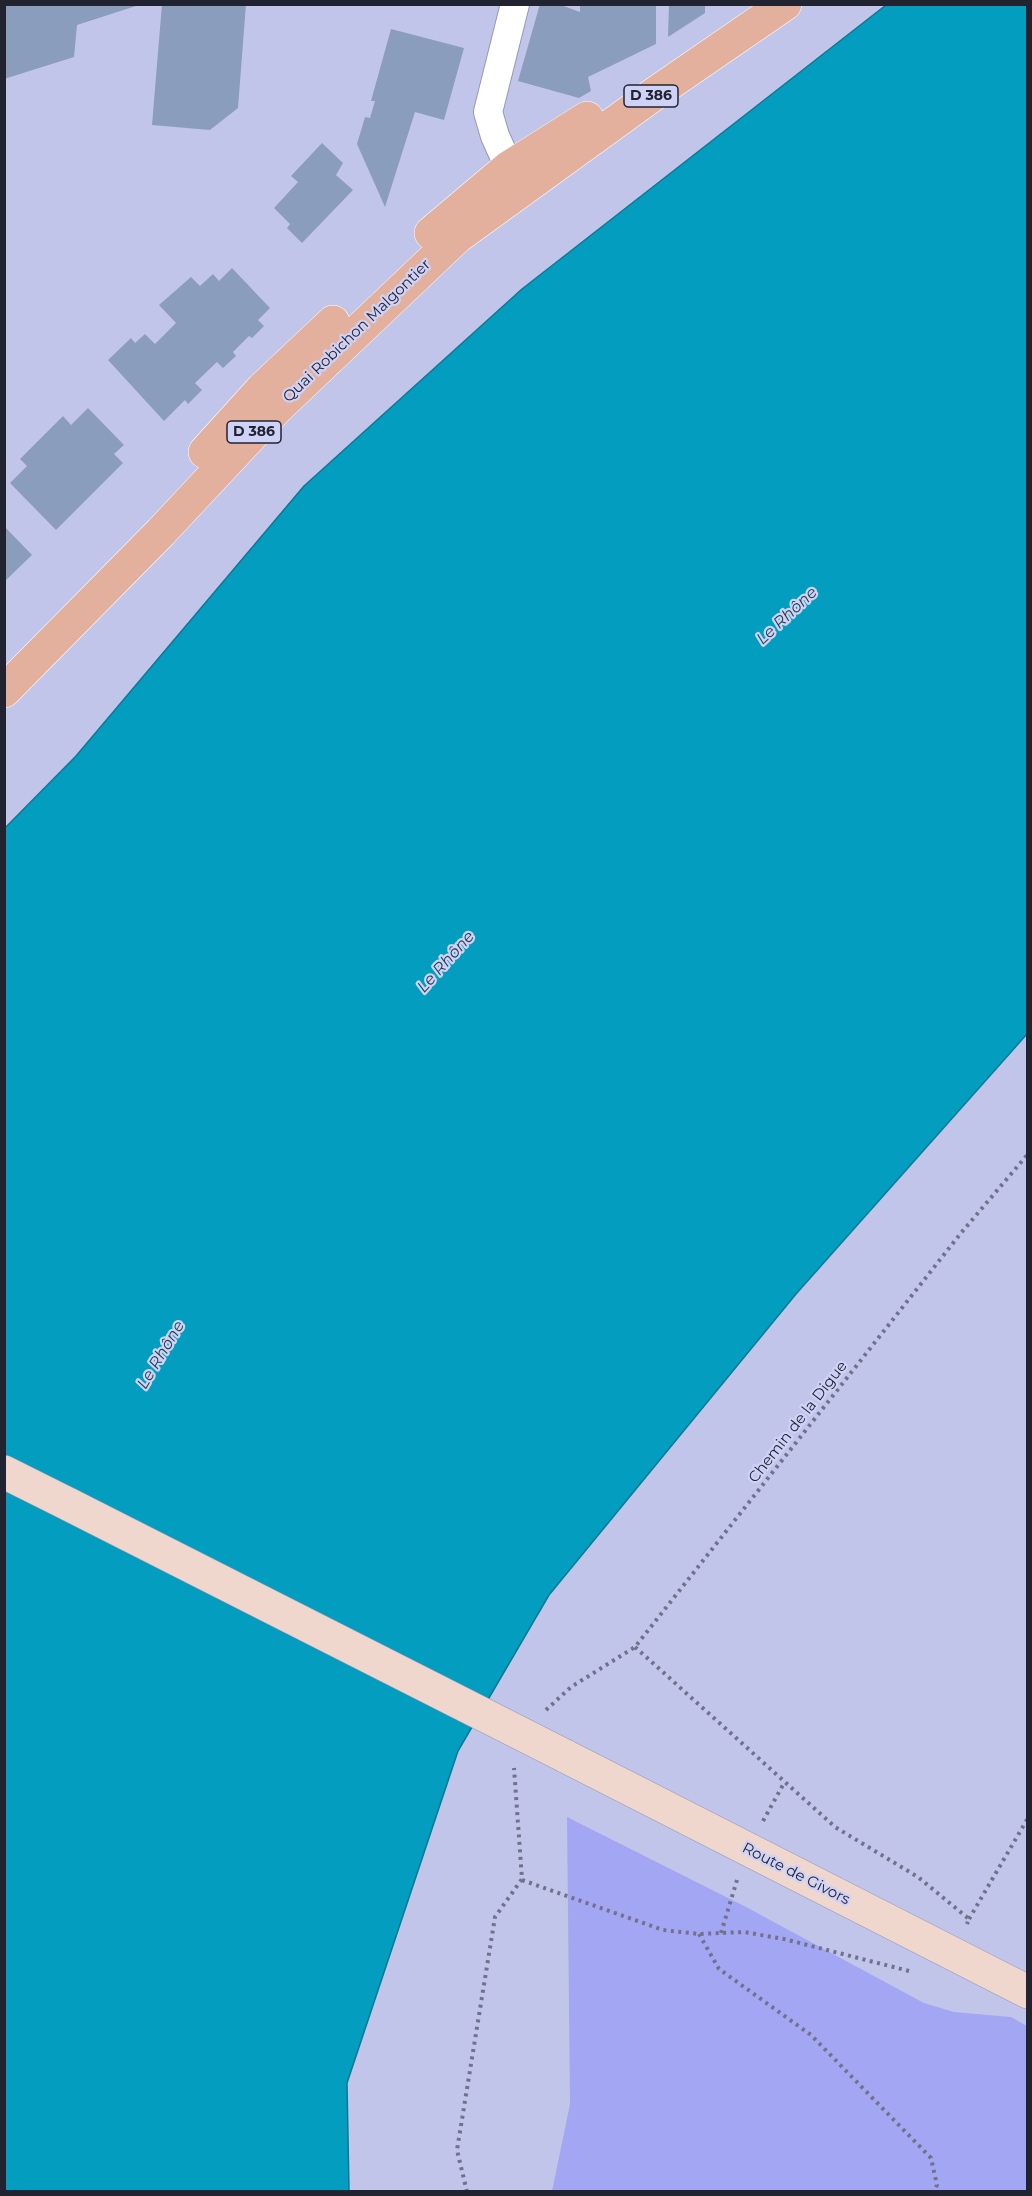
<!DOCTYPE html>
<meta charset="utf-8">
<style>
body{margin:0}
#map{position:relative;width:1032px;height:2196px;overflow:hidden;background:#c2c5ea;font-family:Montserrat,sans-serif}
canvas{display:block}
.frame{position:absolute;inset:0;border:6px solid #222330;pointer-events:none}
</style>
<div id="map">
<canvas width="1032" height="2196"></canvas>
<div class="frame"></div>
</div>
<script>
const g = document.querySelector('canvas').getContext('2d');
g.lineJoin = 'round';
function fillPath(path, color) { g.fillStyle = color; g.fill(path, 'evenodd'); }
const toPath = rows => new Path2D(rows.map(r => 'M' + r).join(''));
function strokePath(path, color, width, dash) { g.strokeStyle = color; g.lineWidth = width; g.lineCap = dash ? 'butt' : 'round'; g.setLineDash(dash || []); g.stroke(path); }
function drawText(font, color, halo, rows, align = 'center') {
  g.font = font + ' Montserrat,sans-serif'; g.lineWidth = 4.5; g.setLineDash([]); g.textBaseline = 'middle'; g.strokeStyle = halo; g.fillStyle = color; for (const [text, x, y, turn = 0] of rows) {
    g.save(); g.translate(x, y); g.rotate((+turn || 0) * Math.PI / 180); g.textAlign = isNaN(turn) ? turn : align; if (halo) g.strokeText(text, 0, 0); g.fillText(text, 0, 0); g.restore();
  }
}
fillPath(toPath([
 [567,1817,746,1907,924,2003,954,2012,1011,2017,1027,2026,1027,2191,552,2191,570,2104]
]), '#a3a7f3');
const water = toPath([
 [886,5,1027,5,1027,1034,796,1294,549,1595,458,1751,347,2083,349,2191,5,2192,5,828,76,756,304,486,522,289,886,5]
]);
fillPath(water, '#039dbf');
strokePath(water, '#0c7894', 1.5);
fillPath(toPath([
 [4,4,139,4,139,5,77,25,74,57,4,79],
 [162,4,246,4,238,108,210,130,152,125],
 [540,4,558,4,580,12,580,4,656,4,656,44,588,77,591,91,579,98,518,81],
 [669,4,705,4,705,13,668,37],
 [391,29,464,48,444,120,415,112,385,207,357,144,365,117,370,118,375,101,371,101],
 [322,143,343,163,336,175,353,190,302,243,287,228,290,224,274,208,298,182,291,176],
 [232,268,270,308,258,320,264,326,252,338,249,336,233,352,236,356,223,368,217,362,195,383,202,390,188,404,185,400,164,421,108,360,131,338,135,343,145,334,155,344,176,323,159,305,191,277,200,286,213,274,219,281],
 [88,408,124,445,114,454,123,463,56,530,10,483,27,466,20,459,63,416,71,425],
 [4,526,32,555,4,582]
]), '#8b9dbd');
const street = toPath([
 [515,4,488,112,495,136,518,187]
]);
const secondary = toPath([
 [4,1472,70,1505],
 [565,1756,1028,1992]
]);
const primary = toPath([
 [431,233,508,168,587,118],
 [205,452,262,389,333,322],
 [4,691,161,532,278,407,457,237,657,92,785,4]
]);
strokePath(street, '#9497b9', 30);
strokePath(secondary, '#9497b9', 34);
strokePath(primary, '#fff', 34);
strokePath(toPath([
 [635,1647,835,1827,918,1877,969,1919,967,1924],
 [546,1710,571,1687,635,1647,961,1233,1028,1154],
 [763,1821,784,1783],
 [522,1880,663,1930,699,1934,744,1932,784,1939,909,1971],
 [969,1919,1028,1818],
 [721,1933,737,1880],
 [699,1934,719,1969,811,2035,931,2158,937,2185,934,2192],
 [467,2192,457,2150,495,1917,522,1879,514,1768]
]), '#70728b', 4, [3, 4.5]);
strokePath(street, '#fff', 28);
strokePath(secondary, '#f0d7ce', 33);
strokePath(primary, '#e2b09d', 33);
const secondaryBridge = toPath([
 [70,1505,565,1756]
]);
strokePath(secondaryBridge, '#9497b9', 34, []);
strokePath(secondaryBridge, '#f0d7ce', 33);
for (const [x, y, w] of [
 [651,96,54],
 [254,432,54]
]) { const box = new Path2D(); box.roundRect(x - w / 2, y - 11, w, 22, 4.5); g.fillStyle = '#cfd2f7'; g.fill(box); strokePath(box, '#222330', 1.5); }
drawText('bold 14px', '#222330', null, [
 ["D 386",651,96],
 ["D 386",254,432]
]);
drawText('15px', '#222330', '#cfd2f7', [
 ["Quai Robichon Malgontier",357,331,-44],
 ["Chemin de la Digue",798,1422,-52],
 ["Route de Givors",796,1874,27]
]);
drawText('italic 16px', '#264049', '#cfd2f7', [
 ["Le Rhône",787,616,-43],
 ["Le Rhône",446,962,-48],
 ["Le Rhône",161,1355,-59]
]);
</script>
